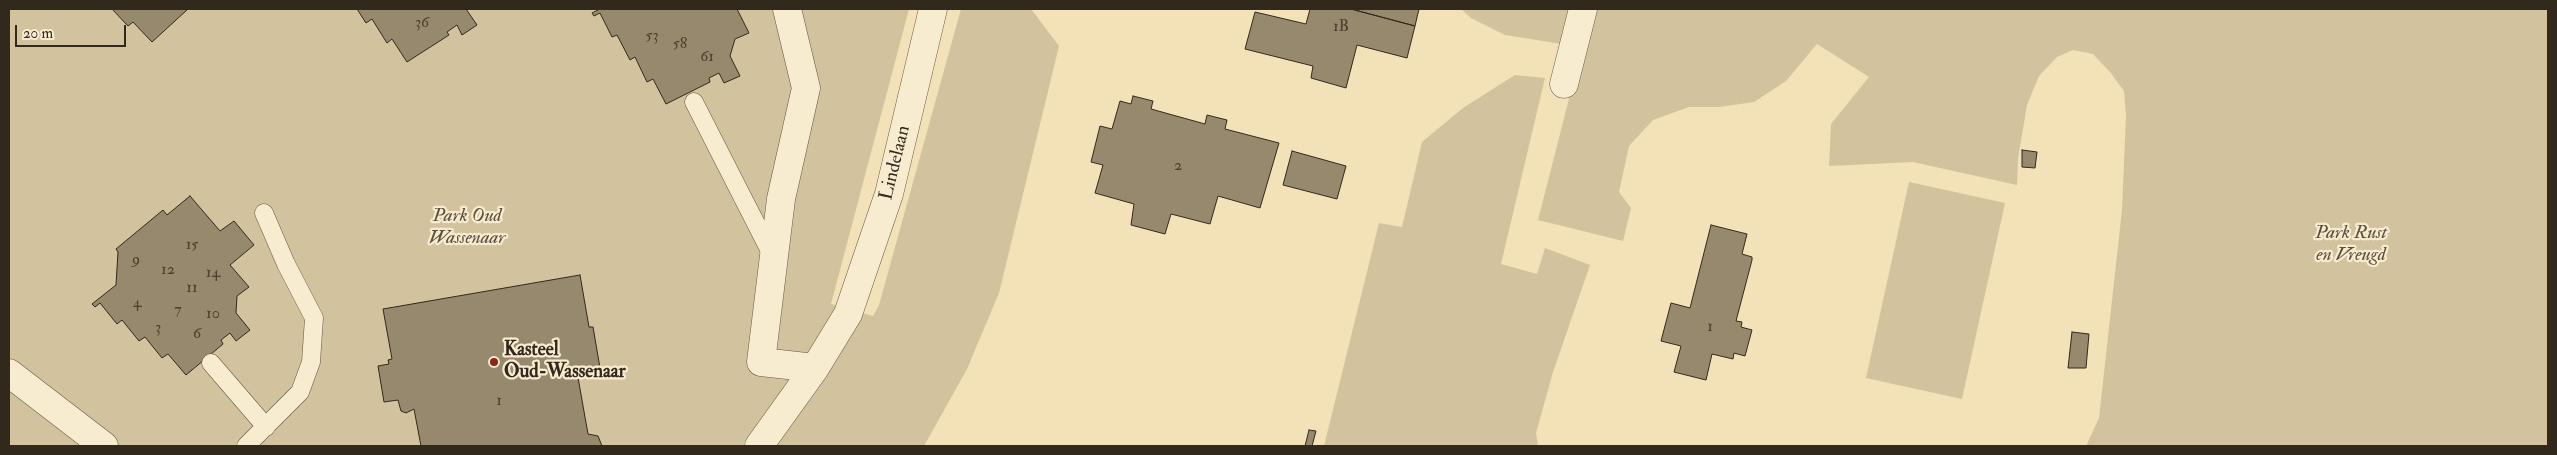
<!DOCTYPE html>
<style>
body{margin:0}
#map{position:relative;width:2557px;height:455px;overflow:hidden;background:#f3e1b7;font-family:"IM FELL Double Pica",serif}
canvas{display:block}
.frame{position:absolute;inset:0;border:10px solid #32291d;pointer-events:none}
.scale{position:absolute;left:15px;top:25px;width:111px;height:22px;box-sizing:border-box;border:2px solid #32291d;border-top:0;padding-left:6px;font-size:15px;line-height:18px;white-space:nowrap;color:#32291d;-webkit-text-stroke:4px #f7ecd0;paint-order:stroke}
</style>
<div id="map">
<canvas width="2557" height="455"></canvas>
<div class="frame"></div>
<div class="scale">20 m</div>
</div>
<script>
const g = document.querySelector('canvas').getContext('2d');
g.lineJoin = 'round';
function fillPath(path, color) { g.fillStyle = color; g.fill(path, 'evenodd'); }
const toPath = rows => new Path2D(rows.map(r => 'M' + r).join(''));
function strokePath(path, color, width, dash) { g.strokeStyle = color; g.lineWidth = width; g.lineCap = dash ? 'butt' : 'round'; g.setLineDash(dash || []); g.stroke(path); }
function drawText(font, color, halo, rows, align = 'center') {
  g.font = font + ' "IM FELL Double Pica",serif'; g.lineWidth = 4.5; g.setLineDash([]); g.textBaseline = 'middle'; g.strokeStyle = halo; g.fillStyle = color; for (const [text, x, y, turn = 0] of rows) {
    g.save(); g.translate(x, y); g.rotate((+turn || 0) * Math.PI / 180); g.textAlign = isNaN(turn) ? turn : align; if (halo) g.strokeText(text, 0, 0); g.fillText(text, 0, 0); g.restore();
  }
}
fillPath(toPath([
 [9,9,909,9,831,304,873,316,879,305,961,9,1031,9,1059,46,999,293,967,369,924,446,9,446],
 [1461,9,1571,9,1562,44,1505,35,1471,18],
 [1592,9,2548,9,2548,446,2086,446,2099,418,2122,210,2126,115,2124,91,2110,72,2093,54,2073,50,2057,57,2039,76,2027,105,2018,158,2017,185,1913,162,1829,166,1831,124,1869,77,1817,44,1786,81,1754,102,1719,107,1689,107,1653,120,1629,146,1619,192,1631,208,1623,241,1538,220],
 [1515,75,1545,78,1501,264,1537,274,1545,248,1590,265,1553,372,1536,433,1538,446,1324,446,1379,223,1402,227,1422,142,1463,108],
 [1909,182,2005,203,1962,399,1866,378]
]), '#d2c29d');
const building = toPath([
 [112,9,188,9,152,42,133,22,128,26,112,9],
 [357,9,466,9,477,25,462,35,457,25,447,32,449,35,407,62,392,39,387,43,372,19,366,23,357,9],
 [600,9,737,9,749,33,735,39,730,56,740,76,724,83,719,73,709,78,710,82,666,104,653,79,647,82,635,57,630,60,617,35,612,37,600,13,594,16,592,13,600,9],
 [1310,9,1351,9,1415,26,1407,58,1357,45,1346,88,1311,78,1313,66,1245,49,1255,12,1306,24,1310,9],
 [1351,9,1419,9,1415,26,1351,9],
 [1133,96,1153,101,1151,109,1205,124,1207,115,1227,120,1225,129,1279,143,1260,208,1218,196,1210,224,1171,214,1165,234,1131,225,1134,204,1095,193,1103,165,1091,162,1100,126,1112,129,1120,101,1131,104,1133,96],
 [2022,150,2037,152,2035,168,2022,167,2022,150],
 [1292,151,1346,166,1337,199,1283,185,1292,151],
 [190,196,220,231,234,221,254,245,230,265,249,287,237,296,236,313,250,330,236,341,230,333,221,340,223,344,186,375,168,354,162,358,145,337,139,341,122,320,117,324,100,303,95,307,92,304,116,285,118,252,116,249,163,210,167,215,190,196],
 [1711,225,1747,234,1742,254,1752,257,1752,260,1736,321,1742,322,1741,327,1752,330,1745,356,1734,353,1733,359,1712,354,1706,380,1674,372,1681,346,1661,341,1671,303,1690,308,1711,225],
 [580,275,589,327,593,327,600,368,577,372,588,434,598,436,602,446,421,446,414,409,406,413,401,411,398,400,384,402,378,366,389,364,388,360,392,359,383,309,580,275],
 [2072,332,2089,334,2086,368,2068,368,2072,332],
 [1309,430,1316,431,1312,446,1305,446,1309,430]
]);
fillPath(building, '#96896d');
strokePath(building, '#32291d', 1);
const lane = toPath([
 [694,102,773,257],
 [211,363,266,427],
 [246,446,300,392,311,362,314,318,286,264,264,213]
]);
const street = toPath([
 [787,9,806,88,781,199,761,362,815,368],
 [1564,84,1583,9],
 [9,373,104,446],
 [759,446,815,368,848,314,889,194,933,9]
]);
strokePath(lane, '#625744', 19);
strokePath(street, '#625744', 29);
strokePath(lane, '#f7ecd0', 18);
strokePath(street, '#f7ecd0', 28);
for (const [x, y, r, color] of [
 [494,362,5,"#8f2418"]
]) { const dot = new Path2D(); dot.arc(x, y, r, 0, 2 * Math.PI); g.fillStyle = color; g.fill(dot); strokePath(dot, '#f7ecd0', 2); }
drawText('16px', '#4b4131', null, [
 ["36",422,24],
 ["1B",1341,28],
 ["53",652,37],
 ["58",680,45],
 ["61",707,58],
 ["2",1178,167],
 ["15",192,246],
 ["9",136,261],
 ["12",168,271],
 ["14",213,274],
 ["11",192,289],
 ["4",137,304],
 ["7",178,311],
 ["10",213,315],
 ["1",1710,328],
 ["3",158,329],
 ["6",197,335],
 ["1",499,402]
]);
drawText('19px', '#32291d', '#f7ecd0', [
 ["Lindelaan",896,163,-76]
]);
drawText('italic 19px', '#5a4f3d', '#f7ecd0', [
 ["Park Oud",467,217],
 ["Wassenaar",467,239],
 ["Park Rust",2351,234],
 ["en Vreugd",2351,256]
]);
drawText('bold 19px', '#32291d', '#f7ecd0', [
 ["Kasteel",504,351],
 ["Oud-Wassenaar",504,373]
], 'left');
</script>
